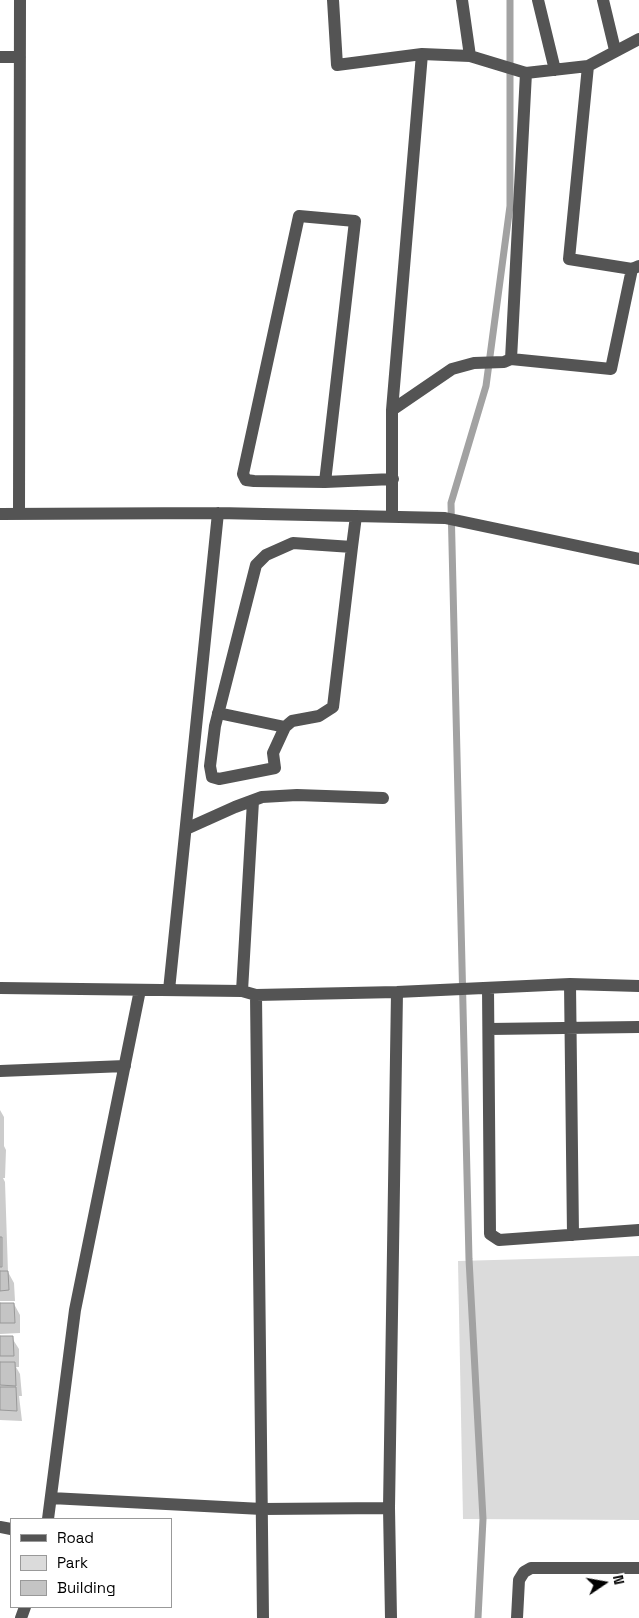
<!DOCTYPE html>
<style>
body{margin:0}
#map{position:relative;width:639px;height:1618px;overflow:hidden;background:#fff;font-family:"Space Grotesk",sans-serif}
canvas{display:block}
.legend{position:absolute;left:10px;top:1518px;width:162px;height:90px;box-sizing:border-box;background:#fff;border:1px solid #999;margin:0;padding:6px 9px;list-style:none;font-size:15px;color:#000}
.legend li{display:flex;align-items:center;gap:10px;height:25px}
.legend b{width:25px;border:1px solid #999}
.north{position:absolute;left:579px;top:1558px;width:50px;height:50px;-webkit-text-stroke:4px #fff;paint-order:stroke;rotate:78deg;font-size:14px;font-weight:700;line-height:20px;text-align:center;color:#000}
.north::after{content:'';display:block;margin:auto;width:18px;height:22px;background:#000;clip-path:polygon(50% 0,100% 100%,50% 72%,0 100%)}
</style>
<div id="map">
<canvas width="639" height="1618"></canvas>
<ul class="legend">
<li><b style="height:6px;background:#545454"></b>Road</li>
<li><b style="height:14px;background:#dbdbdb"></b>Park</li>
<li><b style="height:14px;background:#c4c4c4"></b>Building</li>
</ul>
<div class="north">N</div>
</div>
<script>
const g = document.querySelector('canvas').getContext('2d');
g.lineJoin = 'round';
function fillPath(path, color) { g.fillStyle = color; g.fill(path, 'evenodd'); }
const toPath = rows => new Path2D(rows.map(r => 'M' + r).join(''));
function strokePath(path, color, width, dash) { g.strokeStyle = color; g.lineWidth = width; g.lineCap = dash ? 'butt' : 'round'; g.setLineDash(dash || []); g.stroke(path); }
fillPath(toPath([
 [639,1256,639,1520,463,1519,458,1261]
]), '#dbdbdb');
fillPath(toPath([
 [0,1110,4,1117,4,1146,6,1150,5,1178,3,1178,5,1182,8,1272,14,1283,15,1301,0,1301],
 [0,1304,14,1304,20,1315,20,1333,0,1334],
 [0,1338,12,1338,19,1349,19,1367,16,1367,20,1374,22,1396,19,1396,22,1421,0,1420]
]), '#0003');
strokePath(toPath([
 [478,1618,483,1519,469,1259,451,503,486,386,510,206,510,0]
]), '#a2a2a2', 7);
const building = toPath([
 [0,1237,2,1237,2,1267,0,1267,0,1237],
 [0,1271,8,1271,9,1290,0,1291,0,1271],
 [0,1303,14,1303,15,1323,0,1323,0,1303],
 [0,1336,13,1336,14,1356,0,1356,0,1336],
 [0,1362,15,1362,16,1386,0,1385,0,1362],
 [0,1387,16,1387,17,1411,0,1410,0,1387]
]);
fillPath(building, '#c4c4c4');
strokePath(building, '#989898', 1);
strokePath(toPath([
 [333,0,337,65,422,54],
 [462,0,470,56],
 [538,0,555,70],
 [603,0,615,50],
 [0,57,20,57],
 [588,66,569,259,632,269],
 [511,359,611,369,632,269,639,266],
 [392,410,422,54,470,56,526,73],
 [325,482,254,481,246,480,243,474,299,216,355,221,325,482,393,479],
 [0,514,218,513,445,518,639,559],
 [19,514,20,0],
 [392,516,392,410,452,369,474,363,504,362,511,359,526,73,588,66,639,39],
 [352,547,293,543,266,555,256,565,215,726,210,766,212,777,219,779,275,768,273,753,285,727,292,721,319,716,333,707,352,547,356,516],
 [218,713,285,727],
 [186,829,235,807,262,797,297,795,383,798],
 [570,984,573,1235],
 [0,988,242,991,256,995,397,992,570,984,639,986],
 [488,988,490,1234,499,1240,639,1230],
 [169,990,218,513],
 [242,991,253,801],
 [256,995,263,1618],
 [489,1029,639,1027],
 [0,1071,125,1066],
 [51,1498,262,1509,389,1508],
 [48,1519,75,1310,140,990],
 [0,1527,11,1529],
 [21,1618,25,1607],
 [391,1618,389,1508,397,992],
 [517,1618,519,1580,524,1572,531,1568,639,1568]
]), '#545454', 12);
</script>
